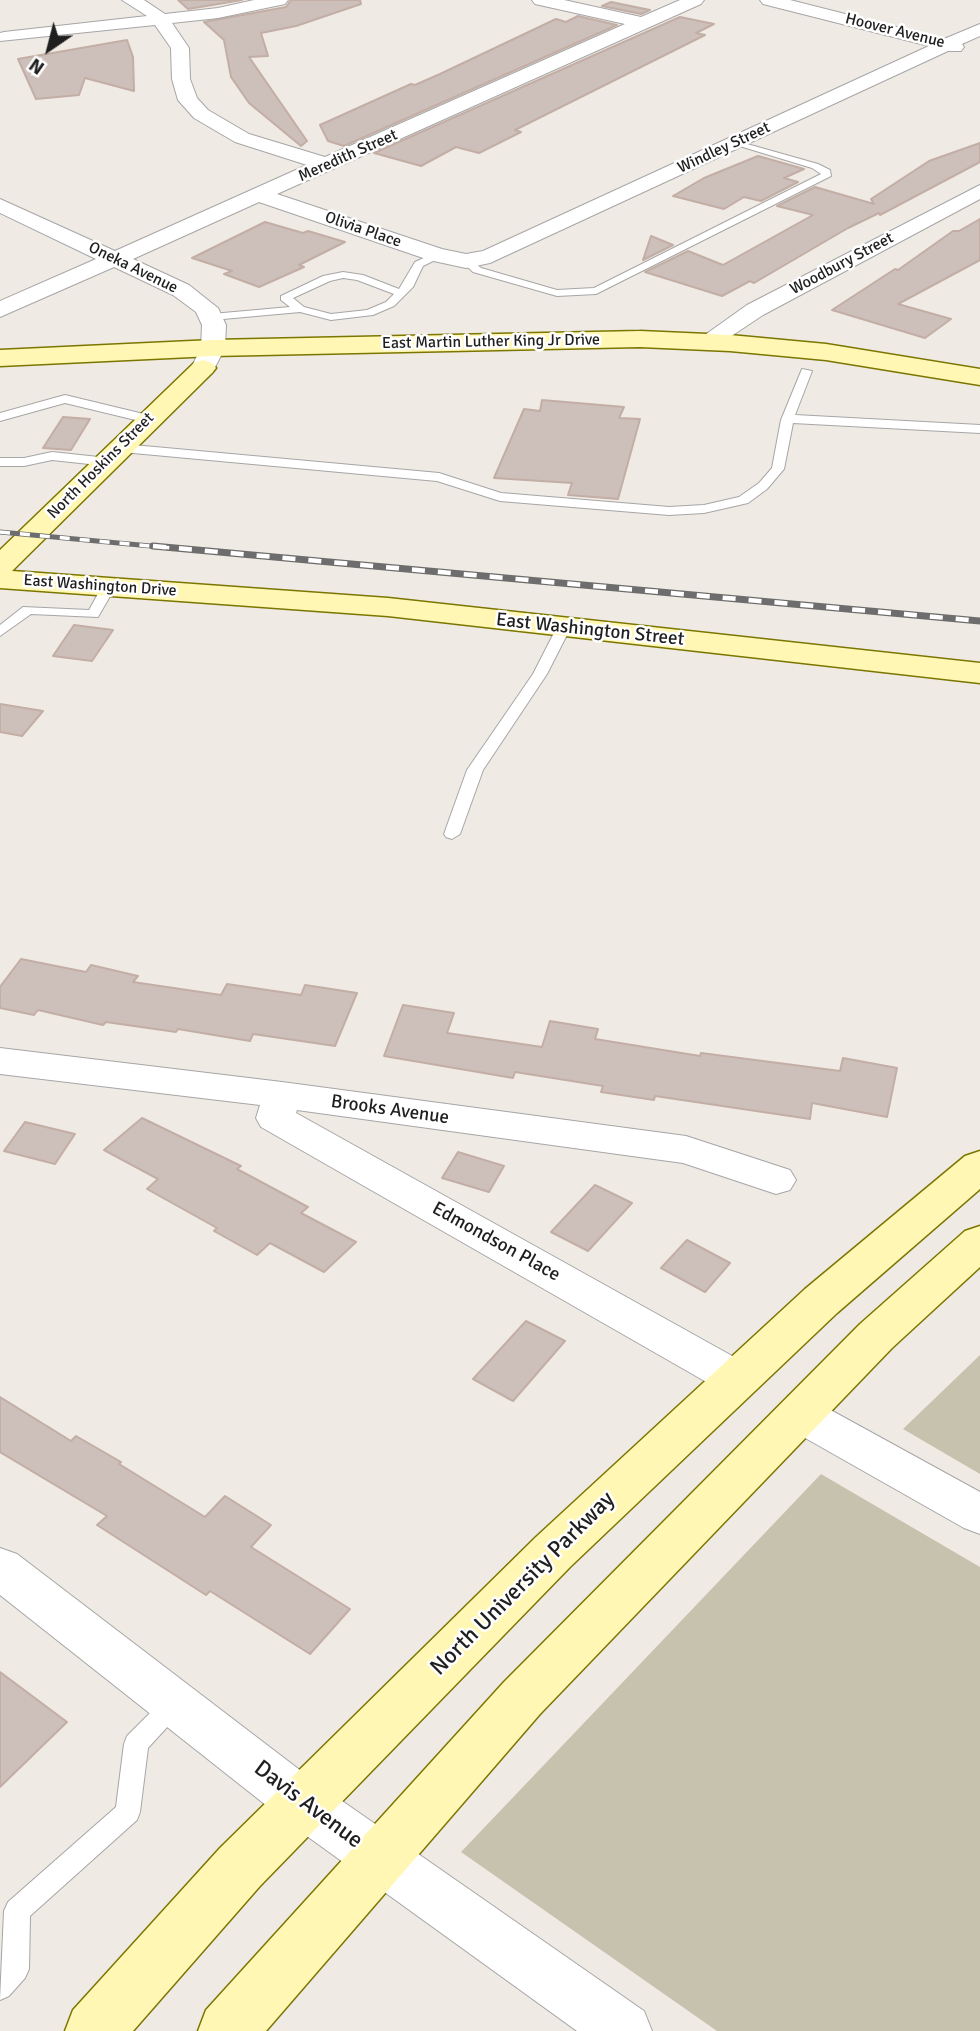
<!DOCTYPE html>
<style>
body{margin:0}
#map{position:relative;width:980px;height:2031px;overflow:hidden;background:#f0eae4;font-family:Signika,sans-serif}
canvas{display:block}
.north{position:absolute;left:14px;top:14px;width:70px;height:70px;-webkit-text-stroke:5px #fff;paint-order:stroke;rotate:215deg;font-size:19px;font-weight:700;line-height:28px;text-align:center;color:#1f1f1f}
.north::after{content:'';display:block;margin:auto;width:24px;height:32px;background:#1f1f1f;clip-path:polygon(50% 0,100% 100%,50% 72%,0 100%)}
</style>
<div id="map">
<canvas width="980" height="2031"></canvas>
<div class="north">N</div>
</div>
<script>
const g = document.querySelector('canvas').getContext('2d');
g.lineJoin = 'round';
function fillPath(path, color) { g.fillStyle = color; g.fill(path, 'evenodd'); }
const toPath = rows => new Path2D(rows.map(r => 'M' + r).join(''));
function strokePath(path, color, width, dash) { g.strokeStyle = color; g.lineWidth = width; g.lineCap = dash ? 'butt' : 'round'; g.setLineDash(dash || []); g.stroke(path); }
function drawText(font, color, halo, rows, align = 'center') {
  g.font = font + ' Signika,sans-serif'; g.lineWidth = 5; g.setLineDash([]); g.textBaseline = 'middle'; g.strokeStyle = halo; g.fillStyle = color; for (const [text, x, y, turn = 0] of rows) {
    g.save(); g.translate(x, y); g.rotate((+turn || 0) * Math.PI / 180); g.textAlign = isNaN(turn) ? turn : align; if (halo) g.strokeText(text, 0, 0); g.fillText(text, 0, 0); g.restore();
  }
}
fillPath(toPath([
 [980,1355,980,1474,903,1429],
 [821,1474,980,1567,980,2031,717,2031,461,1852]
]), '#c6c2ae');
const building = toPath([
 [178,0,242,0,188,9,178,0],
 [291,0,360,0,361,4,296,26,261,33,268,56,249,57,307,141,301,146,249,103,231,77,224,40,204,22,286,7,291,0],
 [611,2,650,10,641,14,602,6,611,2],
 [578,16,617,25,344,146,328,141,320,125,411,84,415,85,440,74,556,19,566,22,578,16],
 [680,17,714,24,696,33,705,35,515,130,521,132,479,153,456,147,421,166,374,153,680,17],
 [127,40,133,57,134,91,85,78,79,95,36,99,18,59,127,40],
 [980,143,980,162,880,215,879,213,848,228,754,283,750,281,722,296,645,272,688,251,723,265,813,215,777,206,815,187,874,204,871,199,929,161,980,143],
 [758,156,804,169,784,178,798,182,761,201,744,197,724,209,673,196,704,178,758,156],
 [980,219,980,260,898,304,951,319,925,338,832,310,895,269,898,270,953,231,959,231,980,219],
 [265,222,303,233,308,231,345,242,299,265,304,267,259,287,224,274,232,271,192,258,265,222],
 [651,236,673,245,643,260,651,236],
 [542,400,624,407,619,418,640,419,618,499,568,495,572,483,494,478,524,409,540,411,542,400],
 [63,417,90,419,71,450,43,448,63,417],
 [74,625,113,630,92,661,53,656,74,625],
 [0,704,43,711,22,736,0,732,0,704],
 [21,959,86,972,91,965,138,976,133,982,221,995,227,984,301,995,305,985,357,993,335,1046,253,1034,250,1041,178,1029,176,1032,106,1022,103,1025,38,1010,34,1015,0,1008,0,987,21,959],
 [403,1005,454,1013,447,1033,542,1047,550,1021,598,1029,595,1039,700,1056,701,1053,840,1071,843,1058,897,1068,887,1117,812,1103,810,1119,655,1096,654,1100,601,1092,603,1086,515,1072,513,1078,384,1056,403,1005],
 [142,1118,241,1166,237,1169,308,1207,301,1213,356,1242,324,1272,270,1243,257,1255,214,1231,217,1228,147,1189,158,1179,104,1150,142,1118],
 [25,1122,75,1134,55,1164,4,1151,25,1122],
 [458,1152,504,1166,489,1192,442,1178,458,1152],
 [595,1185,632,1203,588,1251,551,1232,595,1185],
 [687,1240,730,1263,705,1292,661,1268,687,1240],
 [526,1321,565,1341,513,1401,473,1379,526,1321],
 [0,1397,71,1441,76,1436,121,1462,119,1464,205,1517,225,1496,271,1525,251,1547,350,1609,310,1654,210,1591,206,1595,97,1525,107,1516,0,1452,0,1397],
 [0,1672,67,1722,0,1787,0,1672]
]);
fillPath(building, '#cdbfba');
strokePath(building, '#c3aea5', 2);
const lane = toPath([
 [733,140,818,164,830,170,831,176,596,294,557,296,473,272,461,261,470,259,481,268,557,290,594,288,821,174,812,168,733,144,733,140],
 [437,252,442,255,441,257,423,266,413,287,394,306,373,315,331,320,300,312,212,320,206,317,212,314,290,307,281,300,281,296,323,276,343,272,363,275,399,289,415,262,437,252],
 [343,278,357,280,394,294,386,302,367,310,331,314,304,307,293,298,330,281,343,278],
 [802,369,812,371,795,415,980,425,980,433,793,423,784,469,767,489,748,503,704,513,669,515,500,501,437,481,122,452,116,448,122,444,439,473,501,493,669,507,704,505,739,497,759,483,772,468,781,420,802,369],
 [65,395,152,416,154,419,148,423,65,403,0,421,0,413,65,395],
 [52,452,108,458,114,462,108,466,52,460,24,466,0,466,0,458,24,458,52,452],
 [109,582,116,586,98,617,31,614,0,636,0,625,23,607,89,610,104,583,109,582],
 [564,623,571,627,547,674,483,770,460,834,452,839,446,837,444,834,467,770,533,674,557,627,564,623],
 [173,1694,181,1698,185,1705,181,1712,148,1748,140,1812,137,1820,30,1916,29,1969,25,1978,9,1996,0,2000,4,1911,8,1902,116,1807,124,1744,127,1736,165,1698,173,1694]
]);
const street = toPath([
 [122,0,144,0,165,14,218,8,254,0,288,0,285,4,218,18,172,23,189,48,190,79,197,98,208,110,249,134,325,157,625,24,535,4,532,0,564,0,641,17,680,0,704,0,701,4,277,194,442,249,466,254,483,251,929,46,763,4,760,0,790,0,944,39,980,24,980,36,962,44,964,47,961,51,948,51,490,263,466,268,429,260,259,202,133,259,189,285,218,308,226,325,225,348,212,373,203,375,194,373,191,368,201,348,202,325,196,312,173,295,114,267,0,317,0,301,96,259,0,213,0,199,115,251,307,165,235,142,194,118,178,100,172,79,171,48,155,25,0,41,0,33,4,32,147,16,122,0],
 [980,185,980,199,763,315,715,347,707,349,699,347,695,342,747,305,980,185],
 [0,1048,282,1082,686,1136,790,1170,796,1180,790,1190,776,1194,683,1163,297,1110,296,1113,752,1367,759,1379,752,1391,737,1396,722,1391,261,1127,256,1118,260,1105,0,1074,0,1048],
 [800,1396,816,1402,980,1492,980,1534,964,1528,784,1426,778,1414,784,1402,800,1396],
 [0,1548,17,1554,322,1787,644,2011,652,2031,577,2031,286,1821,0,1595,0,1548]
]);
const secondary = toPath([
 [640,331,730,335,826,344,980,369,980,385,826,360,730,351,640,347,213,356,0,366,0,350,213,340,640,331],
 [203,360,212,363,216,368,212,373,12,571,388,598,980,663,980,683,388,616,0,588,0,550,194,363,203,360],
 [980,1151,980,1189,837,1313,570,1567,260,1886,133,2031,65,2031,73,2010,220,1848,536,1537,805,1289,965,1156,980,1151],
 [980,1226,980,1267,892,1348,540,1714,266,2031,198,2031,206,2010,504,1682,860,1324,965,1231,980,1226]
]);
strokePath(lane, '#a6a6a6', 2);
strokePath(street, '#a6a6a6', 2);
strokePath(secondary, '#7b7600', 3);
fillPath(lane, '#fff');
fillPath(street, '#fff');
fillPath(secondary, '#fff7b3');
const railFar1 = toPath([
 [0,532,172,548]
]);
const rail = toPath([
 [153,546,980,621]
]);
strokePath(railFar1, '#6d6d6d', 5);
strokePath(rail, '#6d6d6d', 7);
strokePath(railFar1, '#fff', 3.5, [10]);
strokePath(rail, '#fff', 4.5, [13]);
drawText('16px', '#1f1f1f', '#fff', [
 ["Hoover Avenue",895,31,14],
 ["Windley Street",724,148,-25],
 ["Meredith Street",348,156,-24],
 ["Olivia Place",363,230,19],
 ["Woodbury Street",842,264,-28],
 ["Oneka Avenue",133,268,26],
 ["East Martin Luther King Jr Drive",491,342,-1],
 ["North Hoskins Street",101,466,-45],
 ["East Washington Drive",100,586,4]
]);
drawText('19px', '#1f1f1f', '#fff', [
 ["East Washington Street",590,630,6],
 ["Brooks Avenue",390,1110,8],
 ["Edmondson Place",496,1242,29]
]);
drawText('23px', '#1f1f1f', '#fff', [
 ["North University Parkway",523,1584,-45],
 ["Davis Avenue",308,1805,37]
]);
</script>
